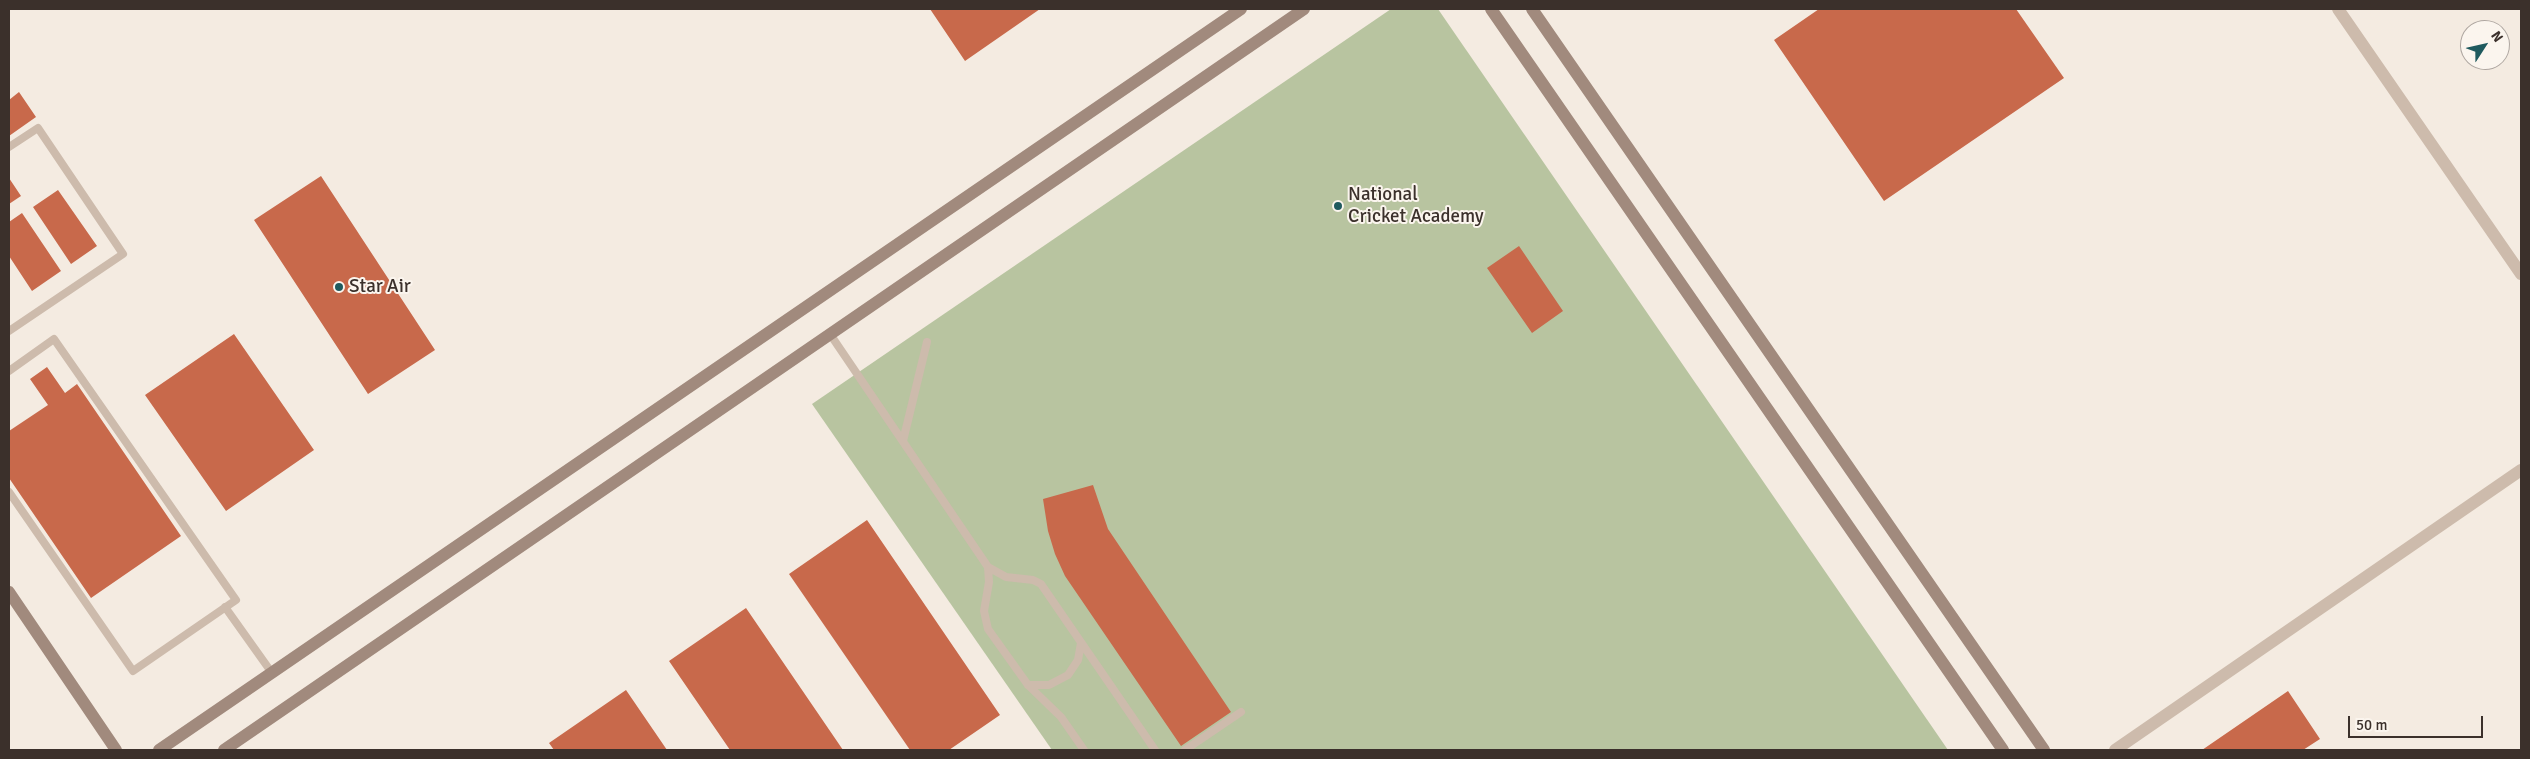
<!DOCTYPE html>
<style>
body{margin:0}
#map{position:relative;width:2530px;height:759px;overflow:hidden;background:#f4ebe1;font-family:Signika,sans-serif}
canvas{display:block}
.frame{position:absolute;inset:0;border:10px solid #3b302b;pointer-events:none}
.north{position:absolute;left:2460px;top:20px;width:50px;height:50px;box-sizing:border-box;background:#fbf5ee;border:1px solid #aea6a0;border-radius:50%;rotate:55deg;font-size:14px;font-weight:700;line-height:20px;text-align:center;color:#3b302b}
.north::after{content:'';display:block;margin:auto;width:18px;height:22px;background:#1f5a5e;clip-path:polygon(50% 0,100% 100%,50% 72%,0 100%)}
.scale{position:absolute;left:2348px;top:716px;width:135px;height:22px;box-sizing:border-box;border:2px solid #3b302b;border-top:0;padding-left:6px;font-size:15px;line-height:18px;white-space:nowrap;color:#3b302b;-webkit-text-stroke:4px #fbf5ee;paint-order:stroke}
</style>
<div id="map">
<canvas width="2530" height="759"></canvas>
<div class="frame"></div>
<div class="north">N</div>
<div class="scale">50 m</div>
</div>
<script>
const g = document.querySelector('canvas').getContext('2d');
g.lineJoin = 'round';
function fillPath(path, color) { g.fillStyle = color; g.fill(path, 'evenodd'); }
const toPath = rows => new Path2D(rows.map(r => 'M' + r).join(''));
function strokePath(path, color, width, dash) { g.strokeStyle = color; g.lineWidth = width; g.lineCap = dash ? 'butt' : 'round'; g.setLineDash(dash || []); g.stroke(path); }
function drawText(font, color, halo, rows, align = 'center') {
  g.font = font + ' Signika,sans-serif'; g.lineWidth = 4; g.setLineDash([]); g.textBaseline = 'middle'; g.strokeStyle = halo; g.fillStyle = color; for (const [text, x, y, turn = 0] of rows) {
    g.save(); g.translate(x, y); g.rotate((+turn || 0) * Math.PI / 180); g.textAlign = isNaN(turn) ? turn : align; if (halo) g.strokeText(text, 0, 0); g.fillText(text, 0, 0); g.restore();
  }
}
fillPath(toPath([
 [1391,9,1438,9,1948,750,1052,750,812,404]
]), '#b8c4a0');
fillPath(toPath([
 [930,9,1040,9,965,61],
 [1819,9,2016,9,2064,78,1884,201,1774,40],
 [19,92,36,117,9,136,9,100],
 [321,176,435,350,368,394,254,220],
 [9,178,21,196,9,204],
 [58,190,97,246,71,264,33,207],
 [22,213,61,271,32,291,9,256,9,222],
 [1519,246,1563,311,1532,333,1487,268],
 [234,334,314,450,226,511,145,395],
 [47,367,65,393,77,384,181,536,91,598,9,478,9,431,48,405,30,379],
 [1093,485,1108,529,1231,712,1181,746,1065,576,1055,554,1048,531,1043,499],
 [867,520,1000,715,949,750,910,750,789,574],
 [746,608,843,750,730,750,669,661],
 [626,690,667,750,554,750,549,743],
 [2288,691,2320,739,2303,750,2202,750]
]), '#c8694b');
strokePath(toPath([
 [9,147,38,128,123,254,9,331],
 [830,334,988,567,1006,577,1033,580,1041,584,1155,750],
 [9,371,54,339,236,600,133,671,9,492],
 [903,441,927,342],
 [988,567,989,582,984,611,988,629,1028,685,1061,717,1084,750],
 [225,607,272,673],
 [1028,685,1049,685,1068,675,1078,660,1081,643],
 [1185,750,1241,712]
]), '#cdbbac', 8);
strokePath(toPath([
 [2338,9,2521,274],
 [2115,750,2521,470]
]), '#cdbbac', 12);
strokePath(toPath([
 [1491,9,2003,750],
 [1532,9,2044,750],
 [9,592,116,750],
 [159,750,1241,9],
 [224,750,1304,9]
]), '#a18a7d', 12);
for (const [x, y, r, color] of [
 [1338,206,5,"#1f5a5e"],
 [339,287,5,"#1f5a5e"]
]) { const dot = new Path2D(); dot.arc(x, y, r, 0, 2 * Math.PI); g.fillStyle = color; g.fill(dot); strokePath(dot, '#fbf5ee', 2); }
drawText('19px', '#3b302b', '#fbf5ee', [
 ["National",1348,195],
 ["Cricket Academy",1348,217],
 ["Star Air",349,287]
], 'left');
</script>
